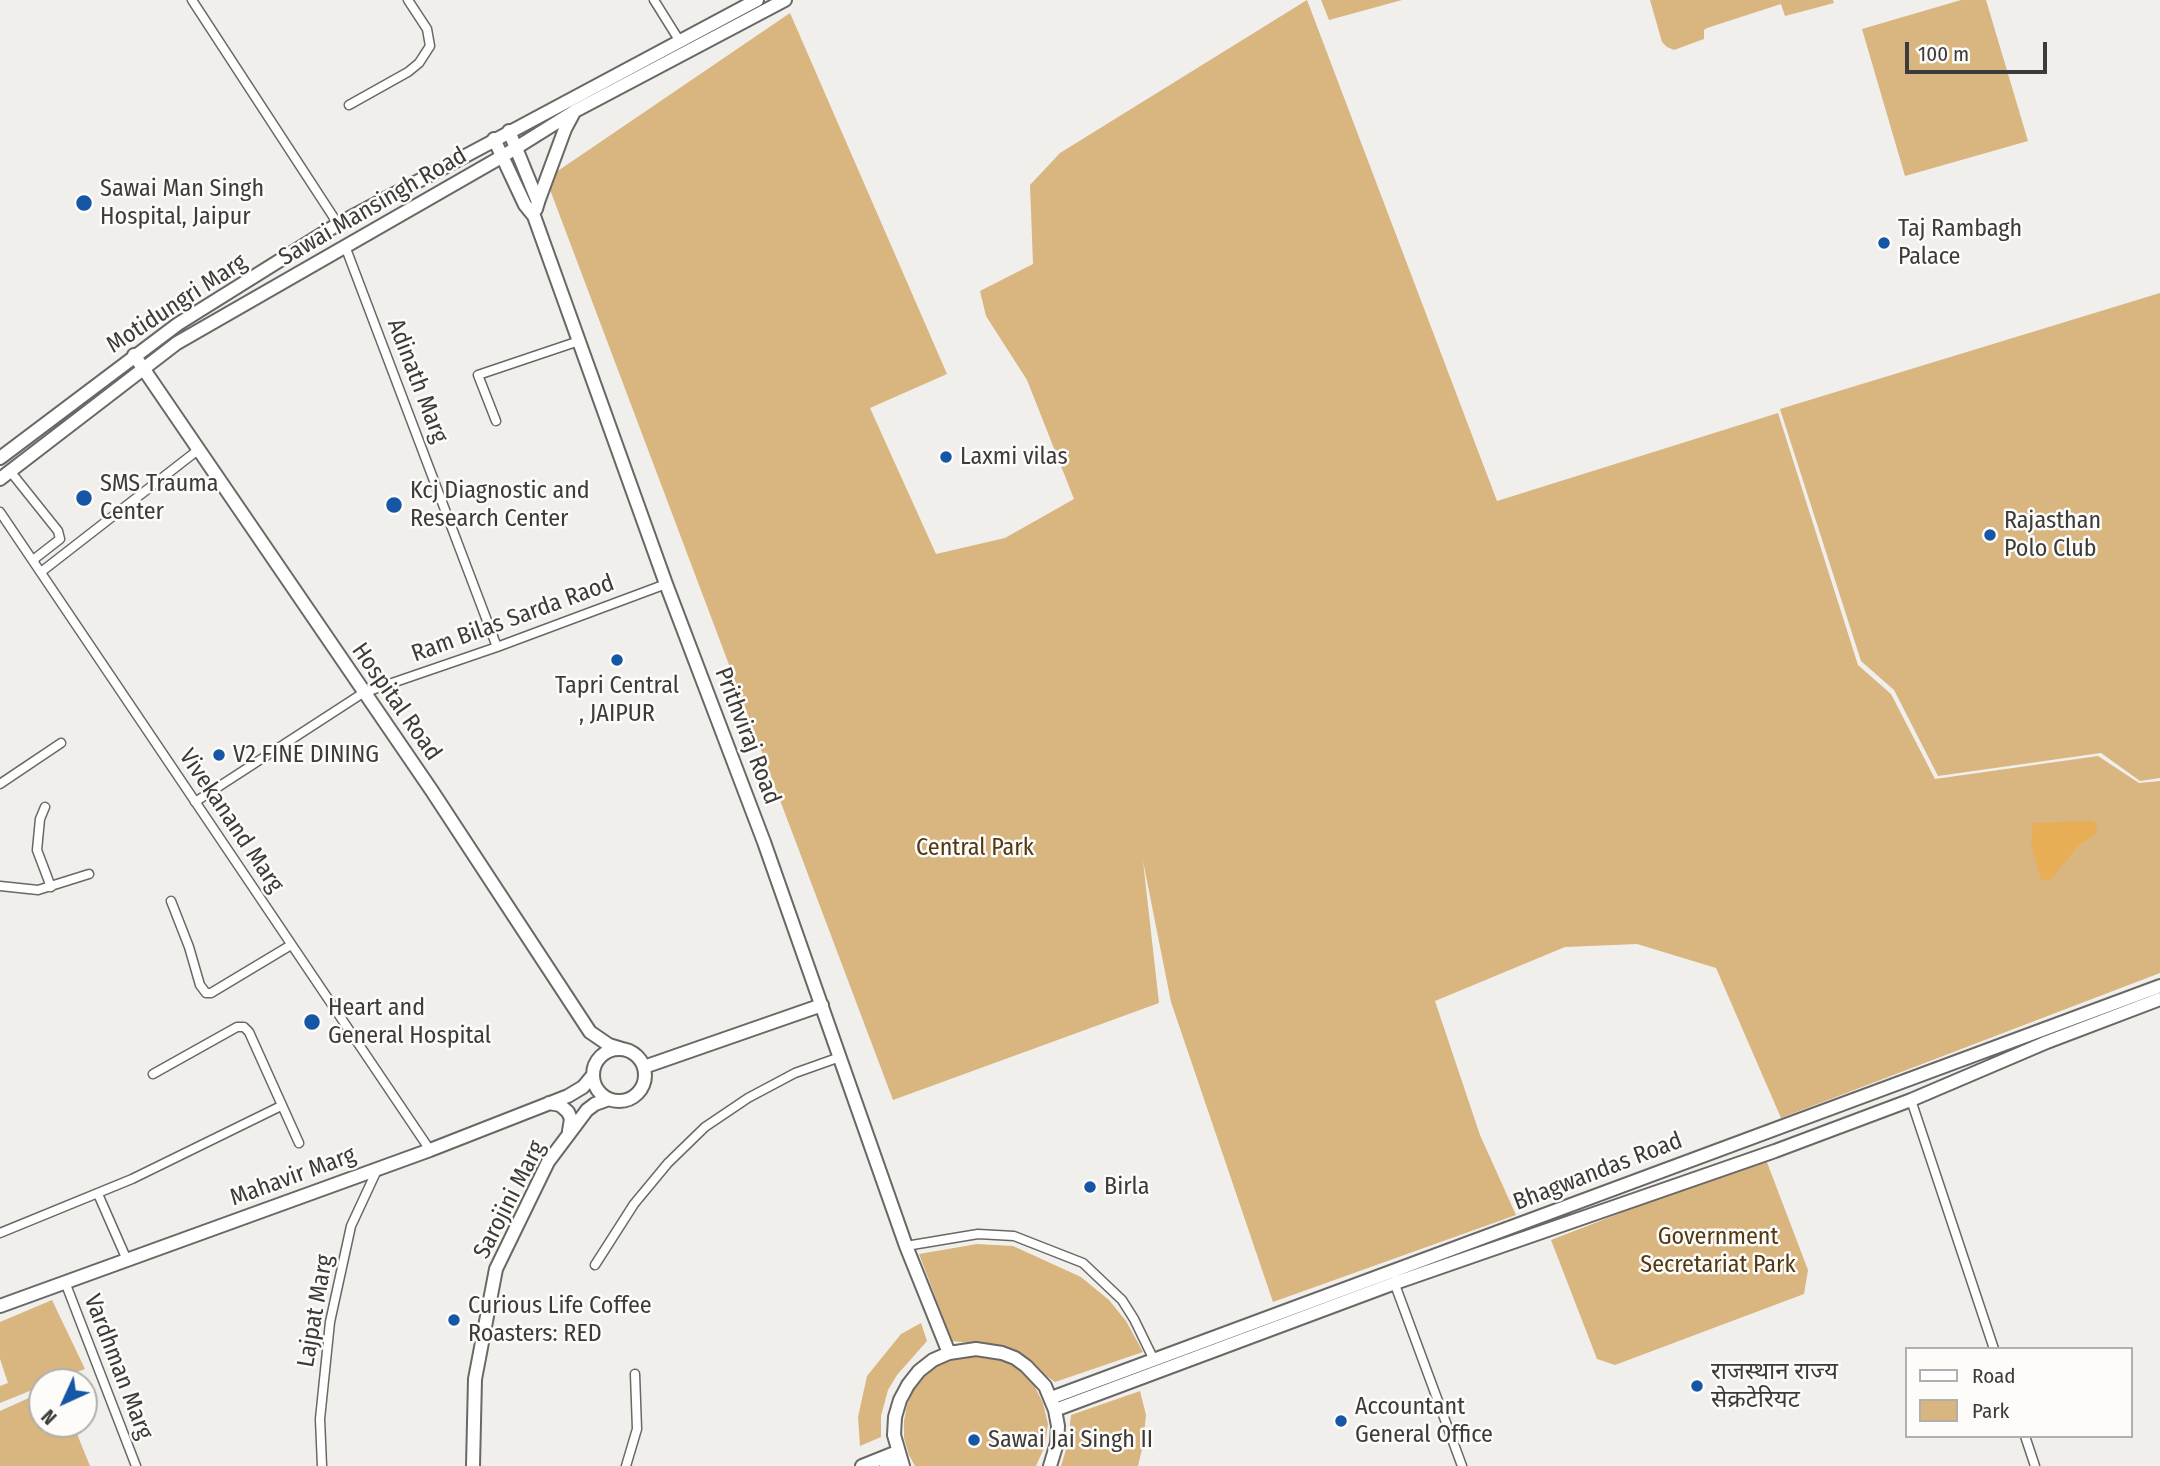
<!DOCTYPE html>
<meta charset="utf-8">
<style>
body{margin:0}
#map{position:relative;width:2160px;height:1466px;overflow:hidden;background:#f1efec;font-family:"Fira Sans Condensed",sans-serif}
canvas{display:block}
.legend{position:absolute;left:1905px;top:1347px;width:228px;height:91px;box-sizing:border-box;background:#fefcf9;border:2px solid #b0afad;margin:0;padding:9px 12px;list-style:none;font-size:21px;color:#3c3b3a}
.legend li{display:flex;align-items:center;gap:14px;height:35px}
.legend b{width:35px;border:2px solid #b0afad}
.north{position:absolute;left:28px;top:1368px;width:70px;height:70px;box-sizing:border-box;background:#fefcf9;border:2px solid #b0afad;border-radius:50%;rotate:225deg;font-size:19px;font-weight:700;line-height:28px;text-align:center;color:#3c3b3a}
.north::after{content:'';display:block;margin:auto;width:24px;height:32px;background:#1556a6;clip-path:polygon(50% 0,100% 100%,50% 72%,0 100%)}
.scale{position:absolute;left:1905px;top:42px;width:142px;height:32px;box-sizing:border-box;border:4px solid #3c3b3a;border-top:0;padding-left:9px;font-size:21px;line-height:24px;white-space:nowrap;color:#3c3b3a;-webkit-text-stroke:5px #fefcf9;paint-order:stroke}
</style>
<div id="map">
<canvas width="2160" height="1466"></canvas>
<ul class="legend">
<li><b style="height:9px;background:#fff"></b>Road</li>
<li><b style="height:19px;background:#d9b580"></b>Park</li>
</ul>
<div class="north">N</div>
<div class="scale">100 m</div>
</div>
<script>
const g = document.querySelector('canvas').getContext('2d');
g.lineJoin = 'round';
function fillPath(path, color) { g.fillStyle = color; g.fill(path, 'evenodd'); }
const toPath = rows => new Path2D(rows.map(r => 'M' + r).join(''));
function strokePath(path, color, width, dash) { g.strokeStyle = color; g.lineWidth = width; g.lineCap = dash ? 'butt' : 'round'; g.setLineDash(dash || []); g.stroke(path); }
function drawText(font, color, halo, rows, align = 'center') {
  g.font = font + ' "Fira Sans Condensed","Noto Sans Devanagari",sans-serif'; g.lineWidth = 5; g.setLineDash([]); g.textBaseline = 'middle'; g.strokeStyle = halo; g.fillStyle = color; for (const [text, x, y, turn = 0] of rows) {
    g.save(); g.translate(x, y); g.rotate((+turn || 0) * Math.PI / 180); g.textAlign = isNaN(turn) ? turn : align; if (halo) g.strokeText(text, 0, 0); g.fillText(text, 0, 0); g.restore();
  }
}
fillPath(toPath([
 [1307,0,1497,501,1778,413,1858,665,1891,694,1935,779,2098,756,2139,783,2160,781,2160,973,1781,1118,1716,968,1637,944,1565,947,1435,1001,1480,1135,1516,1215,1273,1302,1171,1002,1143,861,1159,1003,893,1100,546,179,790,13,947,374,870,408,936,554,1005,538,1074,499,1027,380,986,316,980,291,1033,264,1030,185,1060,153],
 [1321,0,1402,0,1329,20],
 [1650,0,1833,0,1834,3,1785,16,1781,4,1707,28,1704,30,1704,39,1674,50,1667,47,1662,42],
 [1961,0,1986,0,2028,141,1905,176,1862,29],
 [2160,293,2160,778,2140,781,2101,753,1938,776,1894,690,1861,661,1780,409],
 [1765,1157,1808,1270,1804,1294,1615,1365,1597,1359,1551,1240],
 [977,1244,1013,1246,1081,1277,1109,1300,1126,1321,1143,1352,1055,1382,1014,1353,995,1346,952,1341,919,1254],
 [52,1300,85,1369,52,1382,42,1382,42,1386,0,1403,0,1386,8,1383,0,1359,0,1322],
 [921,1323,927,1341,897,1375,888,1390,881,1416,881,1437,860,1446,858,1417,867,1376,901,1334],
 [975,1355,997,1358,1017,1368,1033,1383,1043,1403,1048,1424,1045,1446,1036,1466,915,1466,909,1455,904,1438,904,1421,907,1405,914,1389,925,1376,938,1365,953,1358],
 [1140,1391,1146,1415,1143,1445,1138,1466,1061,1466,1068,1443,1071,1415],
 [42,1392,42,1424,73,1424,90,1466,0,1466,0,1411]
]), '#d9b580');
fillPath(toPath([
 [2093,821,2097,826,2096,834,2080,844,2051,879,2044,881,2041,879,2031,843,2033,823]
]), '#e7ae55');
const street = toPath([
 [192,0,338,224],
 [654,0,679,40],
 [349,105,408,72,419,63,430,46,427,29,408,0],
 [345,246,497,647],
 [496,421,478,375,579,341],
 [10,471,58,531,60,539,33,560],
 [0,512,430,1150],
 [41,572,198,450],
 [0,784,61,743],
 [195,802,363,693,497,647,666,584],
 [45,807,40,819,37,850,51,887],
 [0,886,38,890,89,874],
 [171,901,189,947,200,985,206,993,211,993,291,945],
 [153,1074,237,1027,244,1027,249,1032,299,1143],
 [1911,1100,1994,1349],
 [98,1194,127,1260],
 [0,1233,132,1179,281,1106],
 [906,1246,978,1234,1014,1236,1083,1263,1122,1300,1134,1319,1154,1360],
 [595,1265,634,1204,668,1163,705,1127,748,1098,795,1073,840,1057],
 [65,1282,136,1466],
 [1394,1282,1462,1466],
 [2025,1436,2035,1466],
 [322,1466,320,1419,330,1322,351,1226,377,1170],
 [626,1466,637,1429,635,1374]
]);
const secondary = toPath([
 [509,131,538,202,536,209],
 [494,139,525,205,534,216,666,584,764,842,906,1246,949,1353],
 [134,355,432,791,590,1032,609,1045,622,1049],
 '593 1075a26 26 0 1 1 52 0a26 26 0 1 1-52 0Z',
 [644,1067,822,1005],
 [549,1103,560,1105,568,1112,571,1119,569,1131],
 [0,1306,430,1150,568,1096,583,1087,593,1075],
 [1051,1398,2160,986],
 [1055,1410,1395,1283,1775,1151,1911,1100,2047,1042,2160,999],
 [473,1466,475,1379,496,1269,548,1162,587,1110,595,1104,609,1099],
 [862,1466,897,1452],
 [886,1466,900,1461],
 [903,1466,894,1435,895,1417,900,1400,908,1385,919,1371,933,1360,949,1353,976,1349,1002,1353,1015,1358,1026,1366,1045,1386,1055,1410,1058,1426,1057,1443,1050,1466]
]);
const primary = toPath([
 [538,202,565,129,573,114],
 [0,458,178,324,338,224,757,0],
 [0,479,177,343,503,156,575,111,785,0]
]);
strokePath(street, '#6a6865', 11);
strokePath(secondary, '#6a6865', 16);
strokePath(primary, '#6a6865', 16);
strokePath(street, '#fff', 8);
strokePath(secondary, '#fff', 12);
strokePath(primary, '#fff', 12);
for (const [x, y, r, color] of [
 [84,203,9,"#1556a6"],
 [1884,243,7,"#1556a6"],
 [946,457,7,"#1556a6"],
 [84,498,9,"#1556a6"],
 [394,505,9,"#1556a6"],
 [1990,535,7,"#1556a6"],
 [617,660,7,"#1556a6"],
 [219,755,7,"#1556a6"],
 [312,1022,9,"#1556a6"],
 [1090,1187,7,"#1556a6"],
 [454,1320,7,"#1556a6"],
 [1697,1386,7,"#1556a6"],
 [1341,1421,7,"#1556a6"],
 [974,1440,7,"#1556a6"]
]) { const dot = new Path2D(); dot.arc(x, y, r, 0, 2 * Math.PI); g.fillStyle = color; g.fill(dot); strokePath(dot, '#fefcf9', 2.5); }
drawText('24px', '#3c3b3a', '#fefcf9', [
 ["Sawai Man Singh",100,189],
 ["Hospital, Jaipur",100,217],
 ["Taj Rambagh",1898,229],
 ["Palace",1898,257],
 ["Laxmi vilas",960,457],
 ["SMS Trauma",100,484],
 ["Center",100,512],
 ["Kcj Diagnostic and",410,491],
 ["Research Center",410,519],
 ["Rajasthan",2004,521],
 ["Polo Club",2004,549],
 ["Tapri Central",617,686,"center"],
 [", JAIPUR",617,714,"center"],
 ["V2 FINE DINING",233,755],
 ["Heart and",328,1008],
 ["General Hospital",328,1036],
 ["Birla",1104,1187],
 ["Curious Life Coffee",468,1306],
 ["Roasters: RED",468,1334],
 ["राजस्थान राज्य",1711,1372],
 ["सेक्रटेरियट",1711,1400],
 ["Accountant",1355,1407],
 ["General Office",1355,1435],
 ["Sawai Jai Singh II",988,1440]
], 'left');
drawText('24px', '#3c3b3a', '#fefcf9', [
 ["Sawai Mansingh Road",373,207,-30],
 ["Motidungri Marg",177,304,-33],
 ["Adinath Marg",417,381,69],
 ["Ram Bilas Sarda Raod",513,619,-20],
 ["Hospital Road",396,702,55],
 ["Prithviraj Road",747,736,69],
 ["Vivekanand Marg",231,821,56],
 ["Bhagwandas Road",1598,1172,-21],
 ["Mahavir Marg",293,1177,-20],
 ["Sarojini Marg",510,1200,-63],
 ["Lajpat Marg",316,1311,-80],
 ["Vardhman Marg",118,1367,69]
]);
drawText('24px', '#513913', '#fefcf9', [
 ["Central Park",975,848],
 ["Government",1718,1237],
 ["Secretariat Park",1718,1265]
]);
</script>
